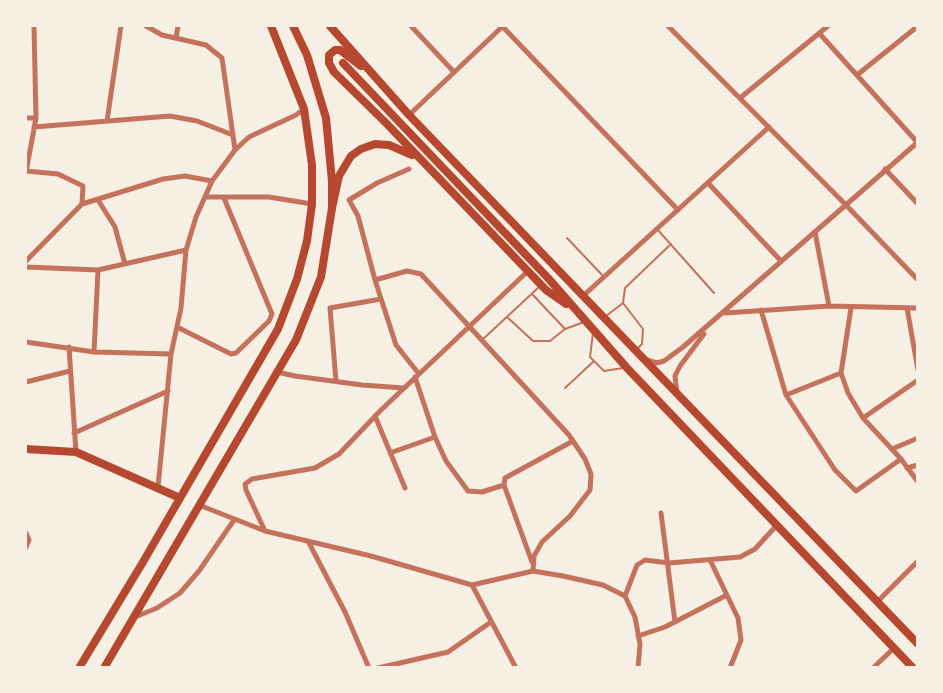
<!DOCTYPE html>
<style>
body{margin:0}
#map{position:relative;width:943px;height:693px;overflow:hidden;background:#f6efe4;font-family:Montserrat,sans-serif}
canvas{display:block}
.frame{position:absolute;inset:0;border:27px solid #f6efe4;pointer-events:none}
</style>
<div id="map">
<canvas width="943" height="693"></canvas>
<div class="frame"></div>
</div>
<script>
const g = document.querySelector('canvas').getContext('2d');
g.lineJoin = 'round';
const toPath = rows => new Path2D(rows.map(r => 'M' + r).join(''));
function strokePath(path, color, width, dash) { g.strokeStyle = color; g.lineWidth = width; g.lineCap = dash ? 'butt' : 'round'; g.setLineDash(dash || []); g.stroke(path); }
strokePath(toPath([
 [657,229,714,293],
 [567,238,604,277],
 [532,294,565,329],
 [606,316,623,303],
 [507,317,533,341,550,341,565,329,584,322],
 [593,333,590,357,604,371,623,368],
 [482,340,539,287],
 [638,348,642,344,643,329,623,303,625,288,671,244],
 [565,388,594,361]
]), '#c5725c', 2);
strokePath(toPath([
 [146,26,162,35,206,45,222,58,235,150],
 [411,26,454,72],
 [502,26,678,210],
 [668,26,845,204,918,280],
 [819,33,917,142],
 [176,38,178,26],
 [857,75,918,26],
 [740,98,828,26],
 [409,115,503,26],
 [26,118,36,118],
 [107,121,121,26],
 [34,127,170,116,197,121,233,135],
 [409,169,377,183,349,200,358,216,375,280,396,345,419,374],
 [885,169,918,204],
 [26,172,36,118,34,26],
 [708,183,781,261],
 [205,197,269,197,312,204],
 [98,200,115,227,125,264],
 [82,204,163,179,185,176,212,181],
 [815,232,829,306],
 [26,261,82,204,83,186,58,174,26,171],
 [26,267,98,270,186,250],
 [375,280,407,271,421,274,569,435,585,459,591,474,590,490,570,516,542,542,534,556,533,571],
 [583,296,769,127],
 [851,308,841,373,848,393,863,418,901,459,918,482],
 [907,308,918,370],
 [761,310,786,395,835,470,856,491,901,459],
 [725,313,829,306,918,308],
 [177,327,231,354,236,353,269,321,272,314,224,198],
 [26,342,94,352,171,354],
 [69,347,76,452],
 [94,352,98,270],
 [647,360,657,363,664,361,683,347,918,142],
 [277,372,295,376,362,385,404,388],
 [336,381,330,308,381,299],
 [26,382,70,371],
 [677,393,675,376,680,366,704,334],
 [786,395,841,373],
 [375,416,405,488],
 [863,418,918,380],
 [74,433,168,391],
 [435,437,446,461,468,491,482,492,504,485],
 [892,449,918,438],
 [390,453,435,437,415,377],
 [907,468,918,465],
 [158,487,171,354,181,308,186,250,196,217,212,181,235,150,249,137,296,115,304,109],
 [199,505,265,531,371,556,472,585,516,668],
 [661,513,675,622],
 [265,531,246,490,245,484,252,479,315,468,339,454,381,410,528,271],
 [26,533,29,540,26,547],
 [308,541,345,612,369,668],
 [710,560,738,618,741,640,730,668],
 [532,562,504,485,505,478,573,441],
 [472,585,533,571,563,576,603,585,625,596,635,617,640,644,638,668],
 [625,596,637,565,645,560,669,563,740,557,755,549,777,525],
 [877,602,918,561],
 [135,617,157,608,180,593,199,571,234,520],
 [638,636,665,627,725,596],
 [378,668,448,652,491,622],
 [873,668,894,648]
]), '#c5725c', 5);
strokePath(toPath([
 [26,449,76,452,180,498],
 [79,668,143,562,278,329,297,279,307,241,312,204,312,165,304,109,271,26],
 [104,668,296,340,321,277,332,208,332,181,326,118,307,55,293,26]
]), '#b5482f', 8);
strokePath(toPath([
 [330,26,409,115,918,644],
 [343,63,548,278,627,368,913,668],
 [361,66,340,50,335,50,329,55,329,63,334,72,387,124,546,290,566,304],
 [332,208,339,176,351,156,361,149,375,144,389,145,412,155]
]), '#b5482f', 8);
</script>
